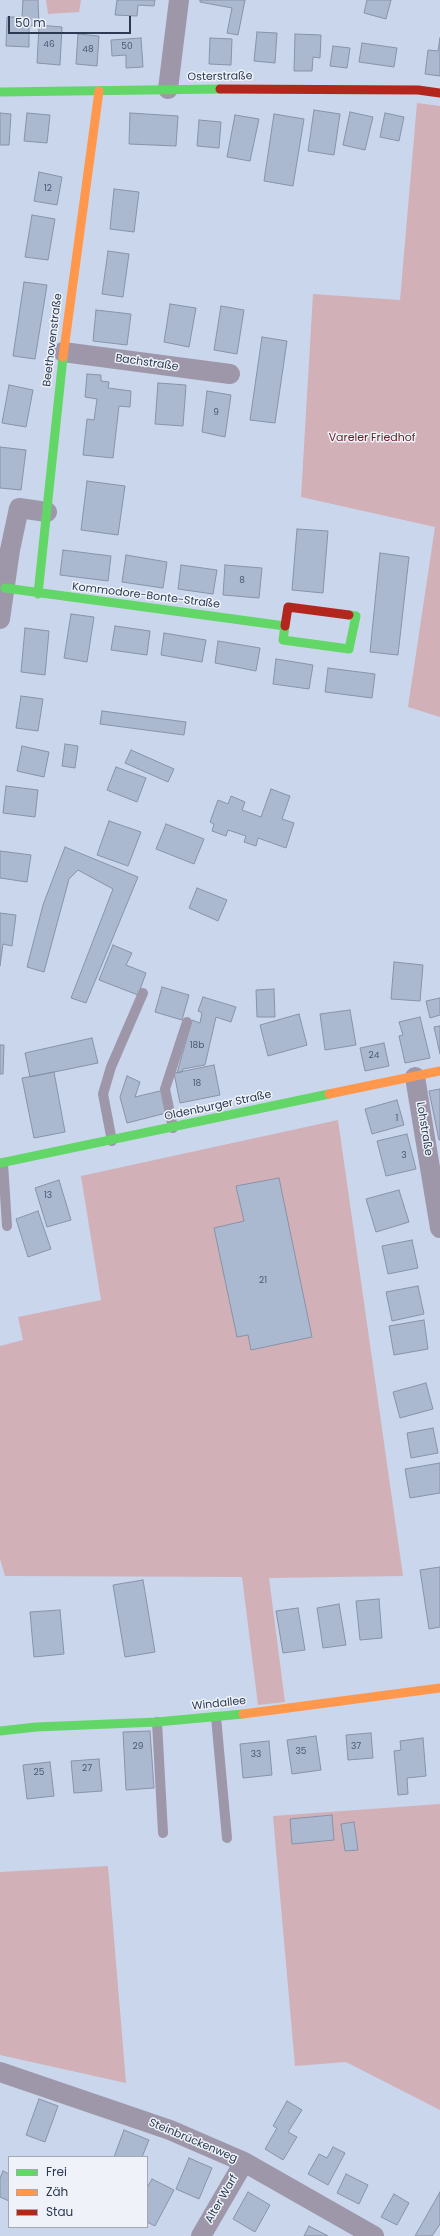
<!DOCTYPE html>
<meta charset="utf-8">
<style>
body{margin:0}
#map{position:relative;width:440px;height:2236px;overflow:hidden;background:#cad6eb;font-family:Poppins,sans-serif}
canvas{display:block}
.legend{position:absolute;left:8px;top:2156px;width:140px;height:72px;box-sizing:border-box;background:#eff3f9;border:1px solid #a1a9b6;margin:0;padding:5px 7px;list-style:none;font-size:12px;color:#2b3952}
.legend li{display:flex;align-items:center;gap:8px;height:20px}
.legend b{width:20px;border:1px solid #a1a9b6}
.scale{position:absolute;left:8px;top:16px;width:123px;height:18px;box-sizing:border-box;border:2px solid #2b3952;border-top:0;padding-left:5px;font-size:12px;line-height:14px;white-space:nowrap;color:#2b3952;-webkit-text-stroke:3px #eff3f9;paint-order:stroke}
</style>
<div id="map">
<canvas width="440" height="2236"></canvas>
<ul class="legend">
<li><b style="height:5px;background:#63d668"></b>Frei</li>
<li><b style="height:5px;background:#ff974d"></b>Zäh</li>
<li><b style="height:5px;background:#b3261e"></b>Stau</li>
</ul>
<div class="scale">50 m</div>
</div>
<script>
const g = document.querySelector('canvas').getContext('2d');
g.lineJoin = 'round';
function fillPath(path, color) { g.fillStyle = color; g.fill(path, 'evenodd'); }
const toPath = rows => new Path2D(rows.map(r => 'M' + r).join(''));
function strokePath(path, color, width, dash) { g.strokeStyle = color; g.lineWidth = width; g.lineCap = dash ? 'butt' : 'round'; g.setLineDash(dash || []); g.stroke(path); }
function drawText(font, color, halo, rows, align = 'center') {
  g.font = font + ' Poppins,sans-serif'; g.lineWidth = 3; g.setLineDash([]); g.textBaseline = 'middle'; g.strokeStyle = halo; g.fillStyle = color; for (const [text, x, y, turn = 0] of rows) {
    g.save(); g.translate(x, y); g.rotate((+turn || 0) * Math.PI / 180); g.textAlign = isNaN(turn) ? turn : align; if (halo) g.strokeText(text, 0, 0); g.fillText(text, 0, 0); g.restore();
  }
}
fillPath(toPath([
 [46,0,81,0,79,12,48,14],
 [417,103,440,106,440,717,408,707,435,527,301,497,313,294,400,300],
 [338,1120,403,1576,269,1578,285,1702,258,1705,242,1577,5,1576,0,1559,0,1346,23,1340,18,1317,101,1300,81,1176],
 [440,1804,440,2110,346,2062,295,2066,273,1816],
 [108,1866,126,2083,0,2055,0,1872]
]), '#d2b0b8');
const building = toPath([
 [23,0,38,0,39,25,29,26,29,47,6,46,7,17,22,17,23,0],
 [117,0,155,0,154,6,138,5,137,16,115,15,117,0],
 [200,0,245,0,238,35,227,33,232,8,200,2,200,0],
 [367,0,391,0,386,19,364,13,367,0],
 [39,25,62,27,60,65,37,63,39,25],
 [257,32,277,33,275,63,254,61,257,32],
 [78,34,99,36,97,66,76,64,78,34],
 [295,34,321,35,320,58,313,57,312,71,294,71,295,34],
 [141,38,143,67,126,68,126,55,112,56,111,40,141,38],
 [210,38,232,39,231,65,209,64,210,38],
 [440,38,440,76,425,74,428,50,438,51,440,38],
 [362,43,397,48,394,67,359,62,362,43],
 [333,46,350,48,347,68,330,66,333,46],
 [314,110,340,114,334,155,308,151,314,110],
 [350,112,373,117,365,150,343,145,350,112],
 [0,113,11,114,9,145,0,145,0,113],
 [27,113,50,115,47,143,24,141,27,113],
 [130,113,178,116,176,146,129,144,130,113],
 [385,113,404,117,399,141,380,137,385,113],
 [274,114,304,119,293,186,264,181,274,114],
 [235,115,259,119,250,161,227,157,235,115],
 [199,120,221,122,219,148,197,146,199,120],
 [39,172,62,177,57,205,34,201,39,172],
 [114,189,139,192,134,232,110,229,114,189],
 [32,215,55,219,48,260,25,257,32,215],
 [108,251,129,254,123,297,102,294,108,251],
 [24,282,47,285,35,359,13,356,24,282],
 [170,304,196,308,189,347,164,342,170,304],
 [221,306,244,310,237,354,214,350,221,306],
 [96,310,131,314,127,345,93,341,96,310],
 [262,337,287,341,275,423,250,420,262,337],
 [87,374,101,375,101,381,109,382,108,388,131,391,130,407,119,406,113,458,83,455,87,419,94,420,97,399,85,397,87,374],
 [158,383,186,385,183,426,155,424,158,383],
 [9,385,33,390,26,427,2,423,9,385],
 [207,391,231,395,225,437,202,432,207,391],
 [0,447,26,450,21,490,0,488,0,447],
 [87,481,125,486,118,535,81,530,87,481],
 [297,529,328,531,323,593,292,590,297,529],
 [63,550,111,556,108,581,60,575,63,550],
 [380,553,409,557,398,655,370,652,380,553],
 [126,555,167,562,163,588,122,582,126,555],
 [181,565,217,570,213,594,178,589,181,565],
 [225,565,262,568,259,598,223,595,225,565],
 [71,614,94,617,87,662,64,658,71,614],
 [115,626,150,631,147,655,111,650,115,626],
 [25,628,49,631,45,675,21,672,25,628],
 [164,633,206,640,202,662,161,655,164,633],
 [218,641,260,648,256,671,215,663,218,641],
 [276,659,313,665,309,689,273,684,276,659],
 [328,668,375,674,372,698,325,692,328,668],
 [21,696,43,699,38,731,16,728,21,696],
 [102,711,186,722,184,735,100,724,102,711],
 [65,744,78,746,75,768,62,766,65,744],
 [22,746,49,752,44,777,17,771,22,746],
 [131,750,174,769,168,782,125,763,131,750],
 [116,767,146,778,137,802,107,790,116,767],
 [6,786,38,790,35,817,3,813,6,786],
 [271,789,290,796,282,819,294,823,286,848,258,838,256,846,244,842,246,836,228,830,226,836,212,831,214,824,210,822,218,800,228,804,231,796,245,802,242,810,261,817,271,789],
 [109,821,141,832,128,866,97,855,109,821],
 [166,824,204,839,194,864,156,849,166,824],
 [65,847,138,877,86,1003,71,998,113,889,78,870,69,879,44,972,27,967,43,905,65,847],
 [0,851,31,855,27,882,0,878,0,851],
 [197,888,227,900,218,921,189,908,197,888],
 [0,913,16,915,12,946,3,944,0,966,0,913],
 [113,945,132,953,126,965,146,973,138,995,99,980,113,945],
 [394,962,423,965,420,1001,391,999,394,962],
 [162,987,189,995,182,1020,155,1012,162,987],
 [274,989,275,1017,257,1017,256,990,274,989],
 [203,997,236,1007,231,1022,216,1017,205,1065,183,1069,182,1072,177,1073,192,1020,200,1023,202,1013,198,1011,203,997],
 [440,998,440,1015,430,1018,426,1001,440,998],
 [350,1010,356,1045,325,1050,320,1014,350,1010],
 [299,1014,307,1045,268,1056,260,1025,299,1014],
 [420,1017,430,1058,405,1063,399,1036,403,1035,399,1022,420,1017],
 [440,1026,440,1054,434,1027,440,1026],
 [92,1038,98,1063,30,1077,25,1053,92,1038],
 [384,1043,389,1066,365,1071,360,1048,384,1043],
 [0,1045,4,1045,3,1074,0,1074,0,1045],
 [214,1065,220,1095,180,1103,174,1073,214,1065],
 [54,1072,65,1132,34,1138,22,1078,54,1072],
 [127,1076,140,1082,135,1097,164,1090,170,1112,127,1123,120,1097,127,1076],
 [440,1089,440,1140,439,1140,429,1091,440,1089],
 [397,1100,404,1125,372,1134,365,1109,397,1100],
 [407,1134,416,1169,386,1176,377,1141,407,1134],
 [279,1178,312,1337,251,1350,248,1335,237,1337,214,1228,244,1221,236,1186,279,1178],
 [59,1180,71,1220,47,1227,35,1188,59,1180],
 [399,1190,409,1222,376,1232,366,1199,399,1190],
 [38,1211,51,1249,28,1257,16,1219,38,1211],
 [412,1240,418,1268,388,1274,382,1246,412,1240],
 [418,1286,424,1314,392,1321,386,1292,418,1286],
 [424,1320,428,1349,394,1355,389,1326,424,1320],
 [426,1383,433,1409,400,1418,393,1392,426,1383],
 [433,1428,438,1453,411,1458,407,1433,433,1428],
 [440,1463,440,1493,410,1498,405,1469,440,1463],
 [440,1567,440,1627,429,1629,420,1570,440,1567],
 [143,1580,155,1652,125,1657,113,1585,143,1580],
 [379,1599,382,1638,360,1640,356,1601,379,1599],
 [339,1604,346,1645,323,1648,317,1608,339,1604],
 [298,1608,305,1650,283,1653,276,1611,298,1608],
 [60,1610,64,1654,34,1657,30,1612,60,1610],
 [150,1731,154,1788,126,1790,123,1732,150,1731],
 [371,1733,373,1758,348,1760,346,1735,371,1733],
 [316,1736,321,1770,292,1774,287,1740,316,1736],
 [423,1738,426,1776,407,1778,408,1794,398,1795,394,1751,401,1750,400,1741,423,1738],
 [269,1741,272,1775,243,1778,240,1744,269,1741],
 [99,1759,102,1791,74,1793,71,1761,99,1759],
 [50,1762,54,1796,27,1799,23,1765,50,1762],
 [332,1815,334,1840,292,1844,290,1819,332,1815],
 [354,1822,358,1850,345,1851,341,1824,354,1822],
 [39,2099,58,2106,45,2142,26,2135,39,2099],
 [287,2101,302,2110,288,2132,297,2137,283,2160,265,2149,277,2128,273,2126,287,2101],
 [124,2130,149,2140,142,2157,114,2157,124,2130],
 [333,2147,345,2153,328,2185,308,2174,319,2154,327,2158,333,2147],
 [189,2158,212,2168,199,2199,176,2189,189,2158],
 [3,2171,9,2174,9,2201,0,2197,0,2178,3,2171],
 [346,2174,368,2185,359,2204,337,2193,346,2174],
 [152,2179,174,2190,155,2226,147,2222,147,2188,152,2179],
 [248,2192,270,2205,255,2232,233,2219,248,2192],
 [440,2192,440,2224,432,2236,415,2236,440,2192],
 [394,2194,409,2203,397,2225,381,2217,394,2194],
 [309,2226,328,2236,304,2236,309,2226]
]);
fillPath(building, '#aab8d0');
strokePath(building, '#8893a7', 1);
strokePath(toPath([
 [173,1128,165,1089,187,1022],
 [112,1141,103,1094,111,1067,143,993],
 [3,1163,7,1226],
 [216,1717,227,1838],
 [157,1722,163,1833]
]), '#9e97aa', 10);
strokePath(toPath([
 [168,89,179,0],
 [63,352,230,374],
 [0,619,10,550,19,508,47,512],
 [415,1077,440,1228],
 [0,2072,170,2130,244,2162,374,2236],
 [201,2236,244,2162]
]), '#9e97aa', 20);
strokePath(toPath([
 [0,92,220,89],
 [5,588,285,626,283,640,349,649,356,616,349,615],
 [38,594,63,357],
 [0,1163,329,1094],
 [0,1731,36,1727,157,1722,243,1714]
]), '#63d668', 9);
strokePath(toPath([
 [63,357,99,91],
 [329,1094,440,1071],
 [243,1714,440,1688]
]), '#ff974d', 9);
strokePath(toPath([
 [220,89,418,90,440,93],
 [285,626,288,607,349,615]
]), '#b3261e', 9);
drawText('9px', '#4b5972', null, [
 ["46",49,45],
 ["50",127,47],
 ["48",88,50],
 ["12",48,189],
 ["9",216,413],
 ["8",242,581],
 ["18b",197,1046],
 ["24",374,1056],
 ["18",197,1084],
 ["1",397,1119],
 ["3",404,1156],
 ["13",48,1196],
 ["21",263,1281],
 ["29",138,1747],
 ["37",356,1747],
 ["35",301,1752],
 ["33",256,1755],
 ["27",87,1769],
 ["25",39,1773]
]);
drawText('11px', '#2b3952', '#eff3f9', [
 ["Osterstraße",220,77,-1],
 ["Beethovenstraße",53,340,-83],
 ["Bachstraße",147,363,8],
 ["Kommodore-Bonte-Straße",146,596,7],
 ["Oldenburger Straße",218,1106,-12],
 ["Lohstraße",424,1129,81],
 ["Windallee",219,1704,-6],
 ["Steinbrückenweg",193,2141,23],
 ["Alter Warf",222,2199,-60]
]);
drawText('11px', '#70151e', '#eff3f9', [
 ["Vareler Friedhof",372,438]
]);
</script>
